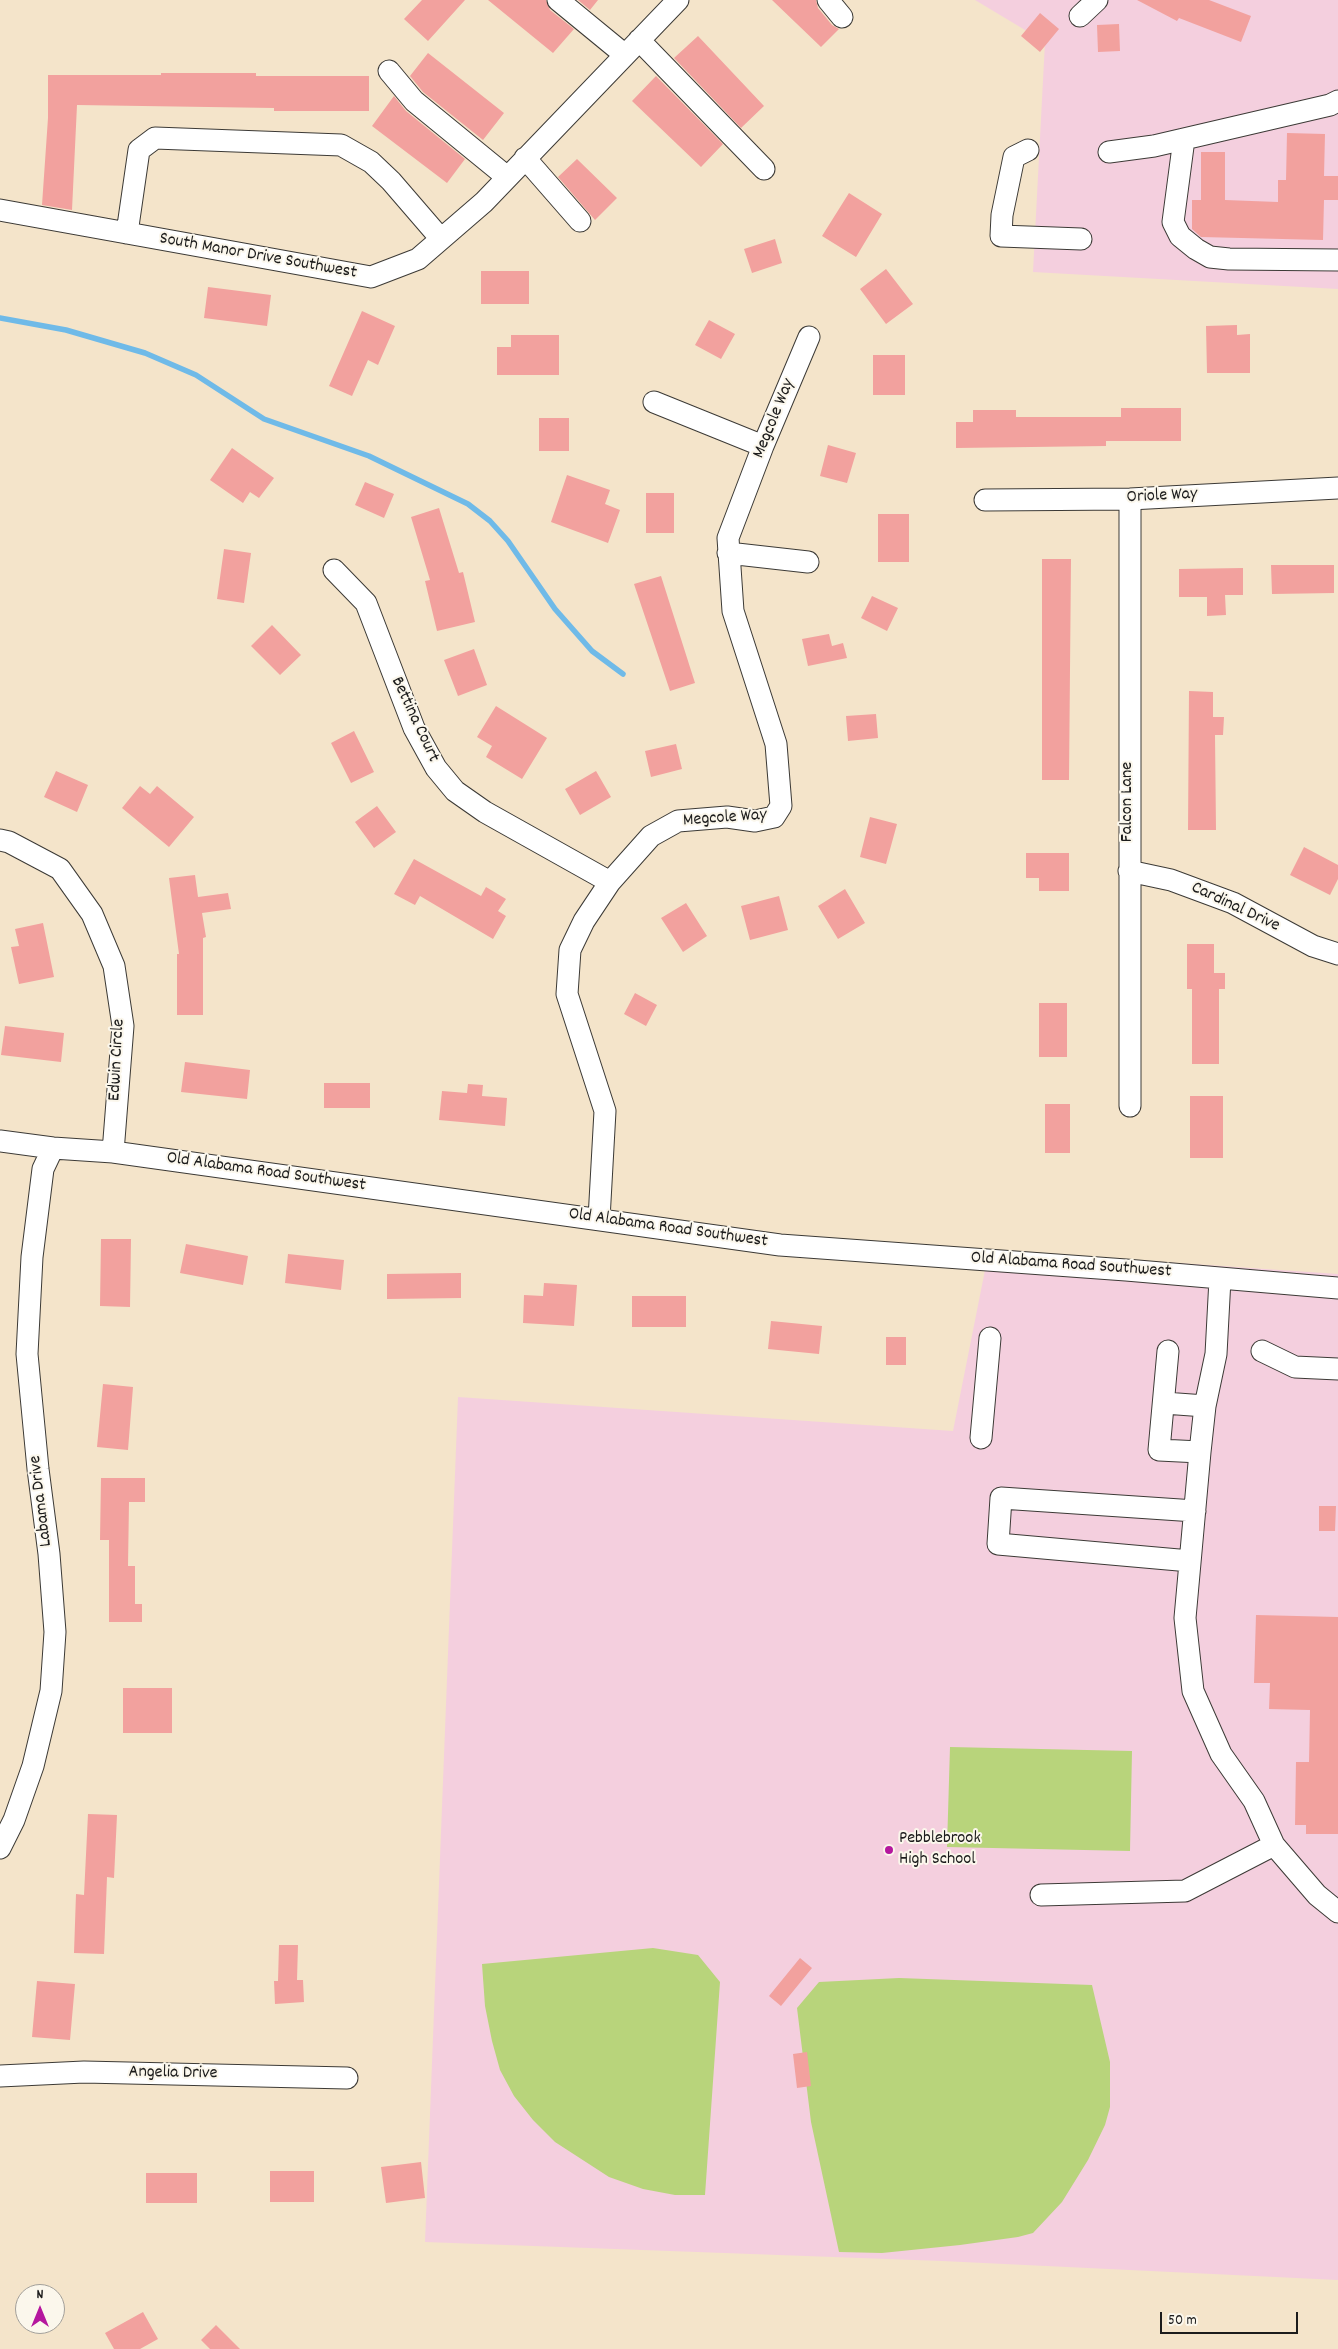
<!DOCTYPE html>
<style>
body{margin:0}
#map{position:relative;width:1338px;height:2349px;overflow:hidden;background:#f4e4ca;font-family:Dekko,sans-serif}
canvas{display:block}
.north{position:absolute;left:15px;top:2284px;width:50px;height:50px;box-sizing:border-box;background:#fbf7ec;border:1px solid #a29f99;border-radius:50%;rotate:0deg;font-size:14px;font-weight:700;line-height:20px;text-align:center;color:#1c1c1c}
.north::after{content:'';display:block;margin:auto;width:18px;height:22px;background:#b5179e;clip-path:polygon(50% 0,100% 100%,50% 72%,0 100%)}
.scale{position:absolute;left:1160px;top:2312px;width:138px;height:22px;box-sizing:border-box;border:2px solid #1c1c1c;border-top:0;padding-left:6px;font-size:15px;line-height:18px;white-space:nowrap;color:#1c1c1c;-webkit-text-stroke:4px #fbf7ec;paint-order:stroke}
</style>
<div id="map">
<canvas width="1338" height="2349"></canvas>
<div class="north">N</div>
<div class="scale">50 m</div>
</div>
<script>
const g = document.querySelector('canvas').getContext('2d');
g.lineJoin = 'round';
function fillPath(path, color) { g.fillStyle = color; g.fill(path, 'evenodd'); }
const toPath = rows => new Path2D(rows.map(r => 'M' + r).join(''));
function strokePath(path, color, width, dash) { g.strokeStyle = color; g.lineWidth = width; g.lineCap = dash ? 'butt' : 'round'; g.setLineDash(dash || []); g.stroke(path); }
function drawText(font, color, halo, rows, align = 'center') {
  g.font = font + ' Dekko,sans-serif'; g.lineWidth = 4; g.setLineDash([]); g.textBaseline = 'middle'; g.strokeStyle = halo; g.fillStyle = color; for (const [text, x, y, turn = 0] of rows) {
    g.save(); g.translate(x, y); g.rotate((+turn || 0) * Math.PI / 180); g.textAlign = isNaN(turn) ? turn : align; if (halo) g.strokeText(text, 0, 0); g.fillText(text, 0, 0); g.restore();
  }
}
fillPath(toPath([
 [975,0,1338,0,1338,289,1033,272,1045,42],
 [989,1250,1338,1274,1338,2280,942,2261,425,2242,458,1397,953,1431]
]), '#f4cfde');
fillPath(toPath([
 [950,1747,1132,1751,1130,1851,947,1847],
 [653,1948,698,1955,720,1982,705,2195,675,2195,643,2189,609,2177,555,2142,533,2120,514,2096,500,2070,492,2041,485,2006,482,1964],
 [899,1978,1092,1985,1110,2062,1110,2107,1105,2125,1088,2160,1062,2202,1033,2233,1018,2237,960,2245,882,2253,839,2252,811,2122,797,2008,819,1982]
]), '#b8d47b');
strokePath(toPath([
 [0,318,66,330,145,353,196,375,264,419,369,456,468,504,490,521,508,541,555,609,592,651,623,674]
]), '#6fbae8', 5.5);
fillPath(toPath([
 [422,0,465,0,428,41,404,19],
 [488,0,546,0,550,10,574,29,553,53],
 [578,0,598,0,590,10],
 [772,0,816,0,818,8,832,25,839,29,821,47],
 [1137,0,1209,0,1251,16,1241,42,1179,18,1177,21],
 [1040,13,1059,29,1040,52,1021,36],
 [1119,24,1120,51,1098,52,1097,25],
 [698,36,764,106,741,128,674,58],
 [428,53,504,113,483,140,423,92,410,76],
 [161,73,256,73,256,76,369,76,369,111,274,111,274,108,77,105,72,210,42,205,48,118,48,75,161,75],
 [656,76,723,144,701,167,632,101],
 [394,96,406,111,465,159,447,183,372,126],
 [1287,133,1325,134,1324,176,1338,176,1338,200,1324,200,1323,240,1201,237,1192,229,1192,200,1201,200,1201,152,1225,152,1225,200,1278,202,1278,180,1286,180],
 [577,159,617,198,595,220,558,177],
 [849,193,882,214,856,257,822,236],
 [775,239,782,263,752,273,744,249],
 [886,269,913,304,886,324,860,289],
 [481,271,529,271,529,304,481,304],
 [208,287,271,295,267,326,204,318],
 [362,311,395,326,378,365,368,360,352,396,329,386],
 [709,320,735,334,721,359,695,345],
 [1237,325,1237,335,1250,334,1250,373,1207,373,1206,326],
 [511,335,559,335,559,375,497,375,497,347,511,347],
 [873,355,905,355,905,395,873,395],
 [1121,408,1181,408,1181,441,1106,441,1106,446,956,448,956,422,973,422,973,410,1016,410,1016,417,1121,417],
 [539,418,569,418,569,451,539,451],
 [828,445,856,453,847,483,820,476],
 [232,448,274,478,259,498,250,492,243,503,210,480],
 [567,475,610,490,605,504,620,510,608,543,551,522],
 [365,482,394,494,384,518,355,505],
 [646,493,674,493,674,533,646,533],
 [439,508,459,573,463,572,475,622,437,631,425,581,430,580,411,517],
 [878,514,909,514,909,562,878,562],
 [224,549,251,553,244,603,217,599],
 [1042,559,1071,559,1069,780,1042,780],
 [1271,565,1334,565,1334,593,1272,594],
 [1243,568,1243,595,1225,595,1226,615,1207,616,1207,597,1179,597,1179,569],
 [661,576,695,683,670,691,634,584],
 [872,596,898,608,887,631,861,618],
 [272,625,301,655,280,675,251,646],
 [829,634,832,646,843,643,847,658,808,666,802,639],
 [474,649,487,685,458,696,444,660],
 [1189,691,1213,692,1213,717,1224,717,1223,735,1215,735,1216,830,1188,830],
 [496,706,547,738,522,779,486,757,492,746,477,737],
 [876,714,878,738,848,741,846,716],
 [354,731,374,772,351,783,331,743],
 [676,744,682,769,651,777,645,751],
 [56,771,88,785,77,812,44,797],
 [596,771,611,797,580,815,565,789],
 [140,786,150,794,157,786,194,817,169,847,122,808],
 [377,806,396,832,374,848,355,822],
 [870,817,897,824,886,864,860,857],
 [1304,847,1338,865,1338,879,1330,895,1290,875],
 [1026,853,1069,853,1069,891,1039,891,1039,878,1026,878],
 [414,859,481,896,486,887,506,899,498,911,506,916,493,939,420,896,415,905,394,894],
 [195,875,198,897,228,893,231,909,202,913,206,937,203,938,203,1015,177,1015,177,954,179,954,169,878],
 [845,889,865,923,838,939,818,906],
 [779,896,788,930,750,940,741,906],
 [686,903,707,936,683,952,661,918],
 [43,923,54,977,19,984,11,947,19,946,15,929],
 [1187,944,1214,944,1214,973,1225,973,1225,989,1219,989,1219,1064,1192,1064,1192,989,1187,989],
 [635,993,657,1005,646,1026,624,1014],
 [1039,1003,1067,1003,1067,1057,1039,1057],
 [5,1026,64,1033,61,1062,1,1055],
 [185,1062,250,1070,247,1099,181,1092],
 [324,1083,370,1083,370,1108,324,1108],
 [468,1084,483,1085,482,1096,507,1098,505,1126,439,1120,442,1091,467,1093],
 [1190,1096,1223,1096,1223,1158,1190,1158],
 [1045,1104,1070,1104,1070,1153,1045,1153],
 [101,1239,131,1239,130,1307,100,1306],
 [186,1244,248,1256,243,1285,180,1273],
 [288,1254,344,1260,341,1290,285,1283],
 [461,1273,461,1298,387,1299,387,1274],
 [544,1283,577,1285,574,1326,523,1323,524,1295,543,1296],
 [632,1296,686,1296,686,1327,632,1327],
 [771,1321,822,1326,819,1354,768,1349],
 [886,1337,906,1337,906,1365,886,1365],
 [103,1384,133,1387,128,1450,97,1447],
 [101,1478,145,1478,145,1502,129,1502,128,1566,135,1566,135,1604,142,1604,142,1622,109,1622,109,1540,100,1540],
 [1319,1506,1336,1506,1335,1531,1319,1531],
 [1256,1615,1338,1617,1338,1834,1306,1834,1306,1825,1295,1825,1296,1762,1309,1762,1310,1710,1269,1709,1270,1683,1254,1683],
 [123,1688,172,1688,172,1733,123,1733],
 [88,1814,117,1815,114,1878,107,1877,104,1954,74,1953,76,1894,84,1895],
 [279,1945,298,1945,297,1980,303,1980,304,2002,275,2004,274,1981,278,1981],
 [800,1958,812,1968,781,2006,769,1996],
 [37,1981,75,1984,70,2040,32,2037],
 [807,2052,811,2086,797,2088,793,2054],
 [421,2162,425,2198,386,2203,381,2167],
 [270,2171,314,2171,314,2202,270,2202],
 [146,2173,197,2173,197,2203,146,2203],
 [143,2312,158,2339,140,2349,114,2349,105,2333],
 [216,2325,240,2349,210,2349,201,2340]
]), '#f2a19e');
const minor = toPath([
 [558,0,625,55],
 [828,0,842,17],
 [1080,16,1097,0],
 [639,40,764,169],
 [389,71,414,101,507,177],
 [1184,139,1173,222,1180,236,1196,249,1210,257,1229,259,1338,260],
 [1028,150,1014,157,1002,215,1001,236,1081,239],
 [1109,152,1154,146,1184,139,1330,105,1338,101],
 [525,158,580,221],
 [0,210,371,277,418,259,484,202,678,0],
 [127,233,139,150,155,138,341,145,371,162,391,181,441,239],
 [654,402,763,446],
 [1130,499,1130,1106],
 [985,500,1130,499,1338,488],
 [728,553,808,562],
 [334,570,366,603,414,728,436,768,455,791,485,812,610,882],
 [0,840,9,842,60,869,92,914,114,966,123,1026,113,1152],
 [1129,871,1171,880,1233,903,1313,946,1338,954],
 [0,1141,53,1148,113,1152,780,1245,1126,1270,1338,1288],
 [599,1219,605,1111,567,994,570,950,584,921,610,882,651,836,678,821,727,817,755,821,774,817,781,806,776,744,733,611,728,538,763,446,809,337],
 [1220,1279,1216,1354,1205,1406,1200,1452,1185,1618,1193,1691,1221,1754,1254,1801,1274,1845,1317,1895,1338,1912],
 [1168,1351,1159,1450,1200,1452],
 [1262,1351,1295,1367,1338,1369],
 [1164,1403,1205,1406],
 [981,1438,990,1338],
 [1190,1561,998,1544,1001,1498,1195,1511],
 [0,1848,14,1820,33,1766,51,1691,55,1632,49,1554,38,1469,27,1354,32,1257,43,1169,53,1148],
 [1041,1895,1185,1891,1274,1845],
 [0,2076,84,2072,347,2078]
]);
strokePath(minor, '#3c3a36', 23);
strokePath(minor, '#fff', 21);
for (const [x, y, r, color] of [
 [889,1850,5,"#b5179e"]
]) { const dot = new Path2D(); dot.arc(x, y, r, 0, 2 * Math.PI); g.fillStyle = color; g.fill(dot); strokePath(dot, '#fbf7ec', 2); }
drawText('18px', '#1c1c1c', '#fbf7ec', [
 ["South Manor Drive Southwest",258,257,10],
 ["Megcole Way",775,419,-68],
 ["Oriole Way",1162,497,-3],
 ["Bettina Court",414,720,65],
 ["Falcon Lane",1129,802,-90],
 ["Megcole Way",725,819,-4],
 ["Cardinal Drive",1235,908,25],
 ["Edwin Circle",118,1060,-87],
 ["Old Alabama Road Southwest",266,1173,8],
 ["Old Alabama Road Southwest",668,1229,8],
 ["Old Alabama Road Southwest",1071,1266,4],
 ["Labama Drive",42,1501,-97],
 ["Angelia Drive",173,2074,1]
]);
drawText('18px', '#1c1c1c', '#fbf7ec', [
 ["Pebblebrook",899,1840],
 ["High School",899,1861]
], 'left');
</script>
